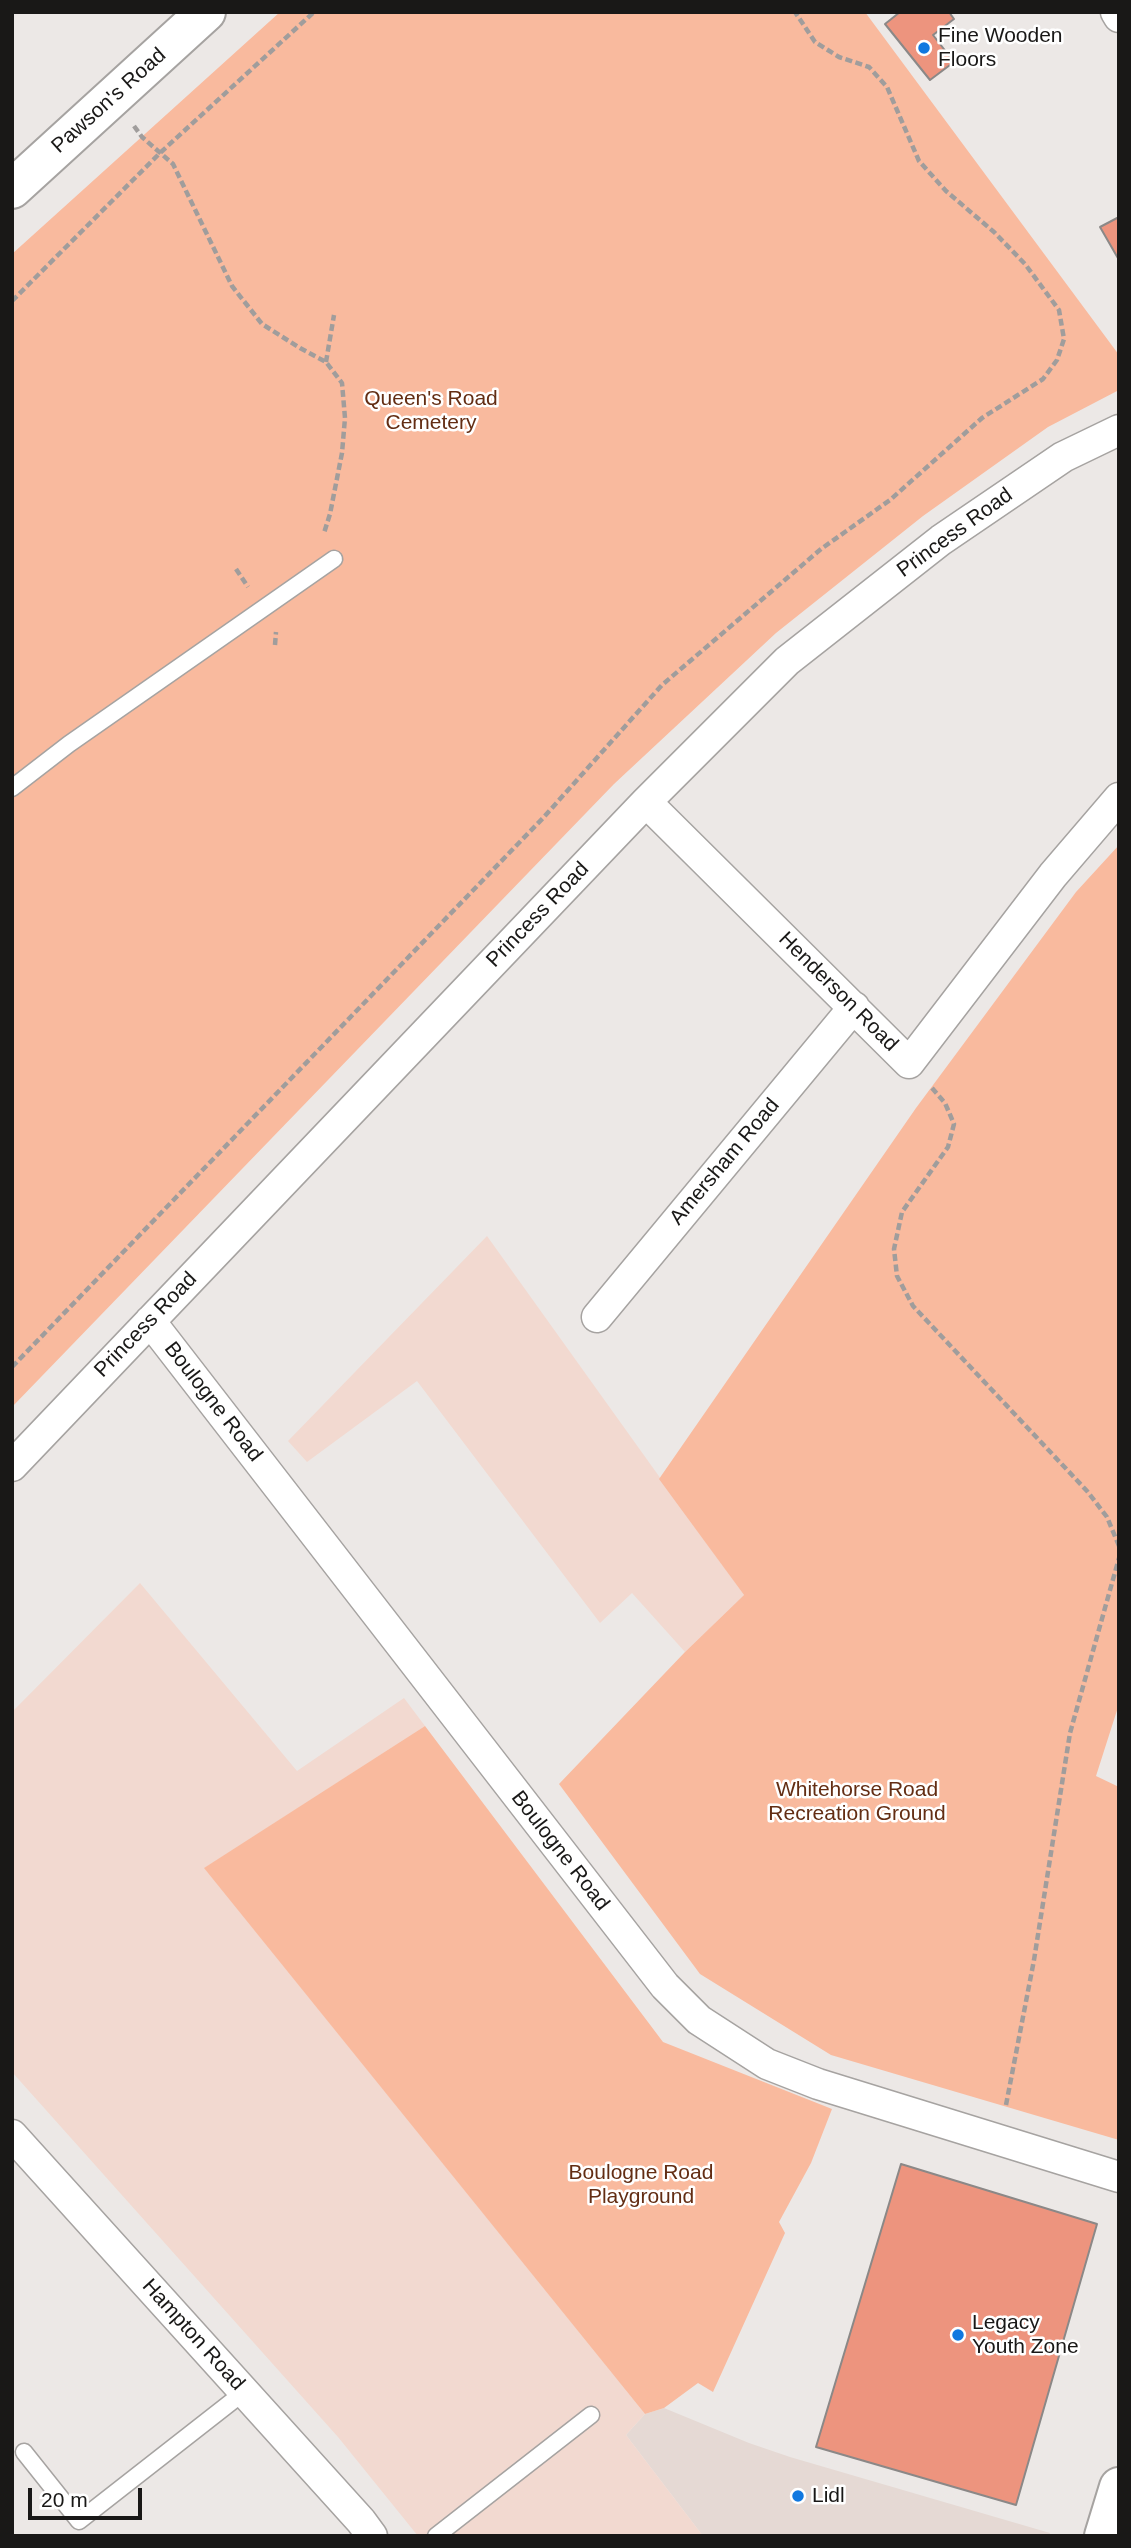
<!DOCTYPE html>
<style>
body{margin:0}
#map{position:relative;width:1131px;height:2548px;overflow:hidden;background:#ece8e6;font-family:Helvetica,sans-serif}
canvas{display:block}
.frame{position:absolute;inset:0;border:14px solid #191817;pointer-events:none}
.scale{position:absolute;left:28px;top:2488px;width:114px;height:32px;box-sizing:border-box;border:4px solid #191817;border-top:0;padding-left:9px;font-size:21px;line-height:24px;white-space:nowrap;color:#191817;-webkit-text-stroke:5px #fff;paint-order:stroke}
</style>
<div id="map">
<canvas width="1131" height="2548"></canvas>
<div class="frame"></div>
<div class="scale">20 m</div>
</div>
<script>
const g = document.querySelector('canvas').getContext('2d');
g.lineJoin = 'round';
function fillPath(path, color) { g.fillStyle = color; g.fill(path, 'evenodd'); }
const toPath = rows => new Path2D(rows.map(r => 'M' + r).join(''));
function strokePath(path, color, width, dash) { g.strokeStyle = color; g.lineWidth = width; g.lineCap = dash ? 'butt' : 'round'; g.setLineDash(dash || []); g.stroke(path); }
function drawText(font, color, halo, rows, align = 'center') {
  g.font = font + ' Helvetica,sans-serif'; g.lineWidth = 5; g.setLineDash([]); g.textBaseline = 'middle'; g.strokeStyle = halo; g.fillStyle = color; for (const [text, x, y, turn = 0] of rows) {
    g.save(); g.translate(x, y); g.rotate((+turn || 0) * Math.PI / 180); g.textAlign = isNaN(turn) ? turn : align; if (halo) g.strokeText(text, 0, 0); g.fillText(text, 0, 0); g.restore();
  }
}
fillPath(toPath([
 [664,2408,749,2443,790,2457,1050,2533,1049,2536,703,2536,626,2435,645,2414]
]), '#e5d9d4');
fillPath(toPath([
 [487,1236,744,1595,685,1652,632,1593,600,1623,417,1381,307,1462,288,1441],
 [140,1583,297,1771,404,1698,425,1726,205,1868,645,2414,626,2435,703,2536,418,2536,338,2437,12,2072,12,1712]
]), '#f2d9d0');
fillPath(toPath([
 [280,12,865,12,1119,355,1119,390,1048,427,923,516,776,633,614,784,12,1407,12,254],
 [1119,845,1119,1704,1096,1776,1119,1787,1119,2140,831,2055,700,1974,559,1784,685,1652,744,1595,659,1479,916,1108,1076,892],
 [425,1726,663,2042,832,2109,811,2163,779,2222,785,2233,713,2392,698,2383,664,2408,645,2414,204,1868]
]), '#f9ba9e');
const building = toPath([
 [900,12,949,12,954,19,933,35,954,62,930,80,885,24,900,12],
 [1119,217,1119,260,1100,227,1119,217],
 [901,2164,1097,2224,1016,2505,816,2447,901,2164]
]);
fillPath(building, '#ed947e');
strokePath(building, '#8b8887', 2);
const lane = toPath([
 [12,788,69,744,334,559],
 [24,2452,79,2521,244,2392],
 [436,2536,591,2415]
]);
const street = toPath([
 [1116,12,1119,17],
 [646,802,909,1063,1053,875,1119,798],
 [597,1317,854,1007],
 [150,1321,665,1986,699,2020,767,2064,818,2084,1119,2177],
 [12,1466,646,802,787,661,941,540,1063,457,1119,430],
 [12,2135,361,2521,372,2536]
]);
const secondary = toPath([
 [12,189,206,12]
]);
const primary = toPath([
 [1104,2536,1119,2487]
]);
strokePath(lane, '#a6a3a1', 19);
strokePath(street, '#a6a3a1', 33);
strokePath(secondary, '#a6a3a1', 42);
strokePath(primary, '#a6a3a1', 42);
strokePath(toPath([
 [134,126,142,137,173,164,232,286,262,324,300,348,326,362,342,383,345,418,342,453,330,514,324,533],
 [12,301,160,153,314,12],
 [326,362,334,315],
 [236,569,248,587],
 [275,645,276,632],
 [932,1088,945,1103,954,1124,948,1147,902,1212,894,1249,897,1276,913,1306,1087,1491,1107,1517,1119,1546],
 [12,1367,543,818,662,685,821,549,890,500,982,418,1043,379,1057,360,1064,339,1059,310,1025,264,994,232,946,191,919,161,887,87,869,67,839,57,815,42,795,12],
 [1006,2105,1034,1960,1070,1733,1119,1558]
]), '#a09d9c', 4.5, [7, 3.5]);
strokePath(lane, '#fff', 16);
strokePath(street, '#fff', 30);
strokePath(secondary, '#fff', 38);
strokePath(primary, '#fff', 38);
for (const [x, y, r, color] of [
 [924,48,7,"#1178e0"],
 [958,2335,7,"#1178e0"],
 [798,2496,7,"#1178e0"]
]) { const dot = new Path2D(); dot.arc(x, y, r, 0, 2 * Math.PI); g.fillStyle = color; g.fill(dot); strokePath(dot, '#fff', 2.5); }
drawText('21px', '#191817', '#fff', [
 ["Fine Wooden",938,36],
 ["Floors",938,60],
 ["Legacy",972,2323],
 ["Youth Zone",972,2347],
 ["Lidl",812,2496]
], 'left');
drawText('21px', '#191817', '#fff', [
 ["Pawson's Road",109,101,-42],
 ["Princess Road",955,533,-36],
 ["Princess Road",538,915,-46],
 ["Henderson Road",838,992,45],
 ["Amersham Road",725,1162,-50],
 ["Princess Road",146,1325,-46],
 ["Boulogne Road",213,1402,52],
 ["Boulogne Road",560,1851,52],
 ["Hampton Road",193,2335,48]
]);
drawText('21px', '#632d13', '#fff', [
 ["Queen's Road",431,399],
 ["Cemetery",431,423],
 ["Whitehorse Road",857,1790],
 ["Recreation Ground",857,1814],
 ["Boulogne Road",641,2173],
 ["Playground",641,2197]
]);
</script>
